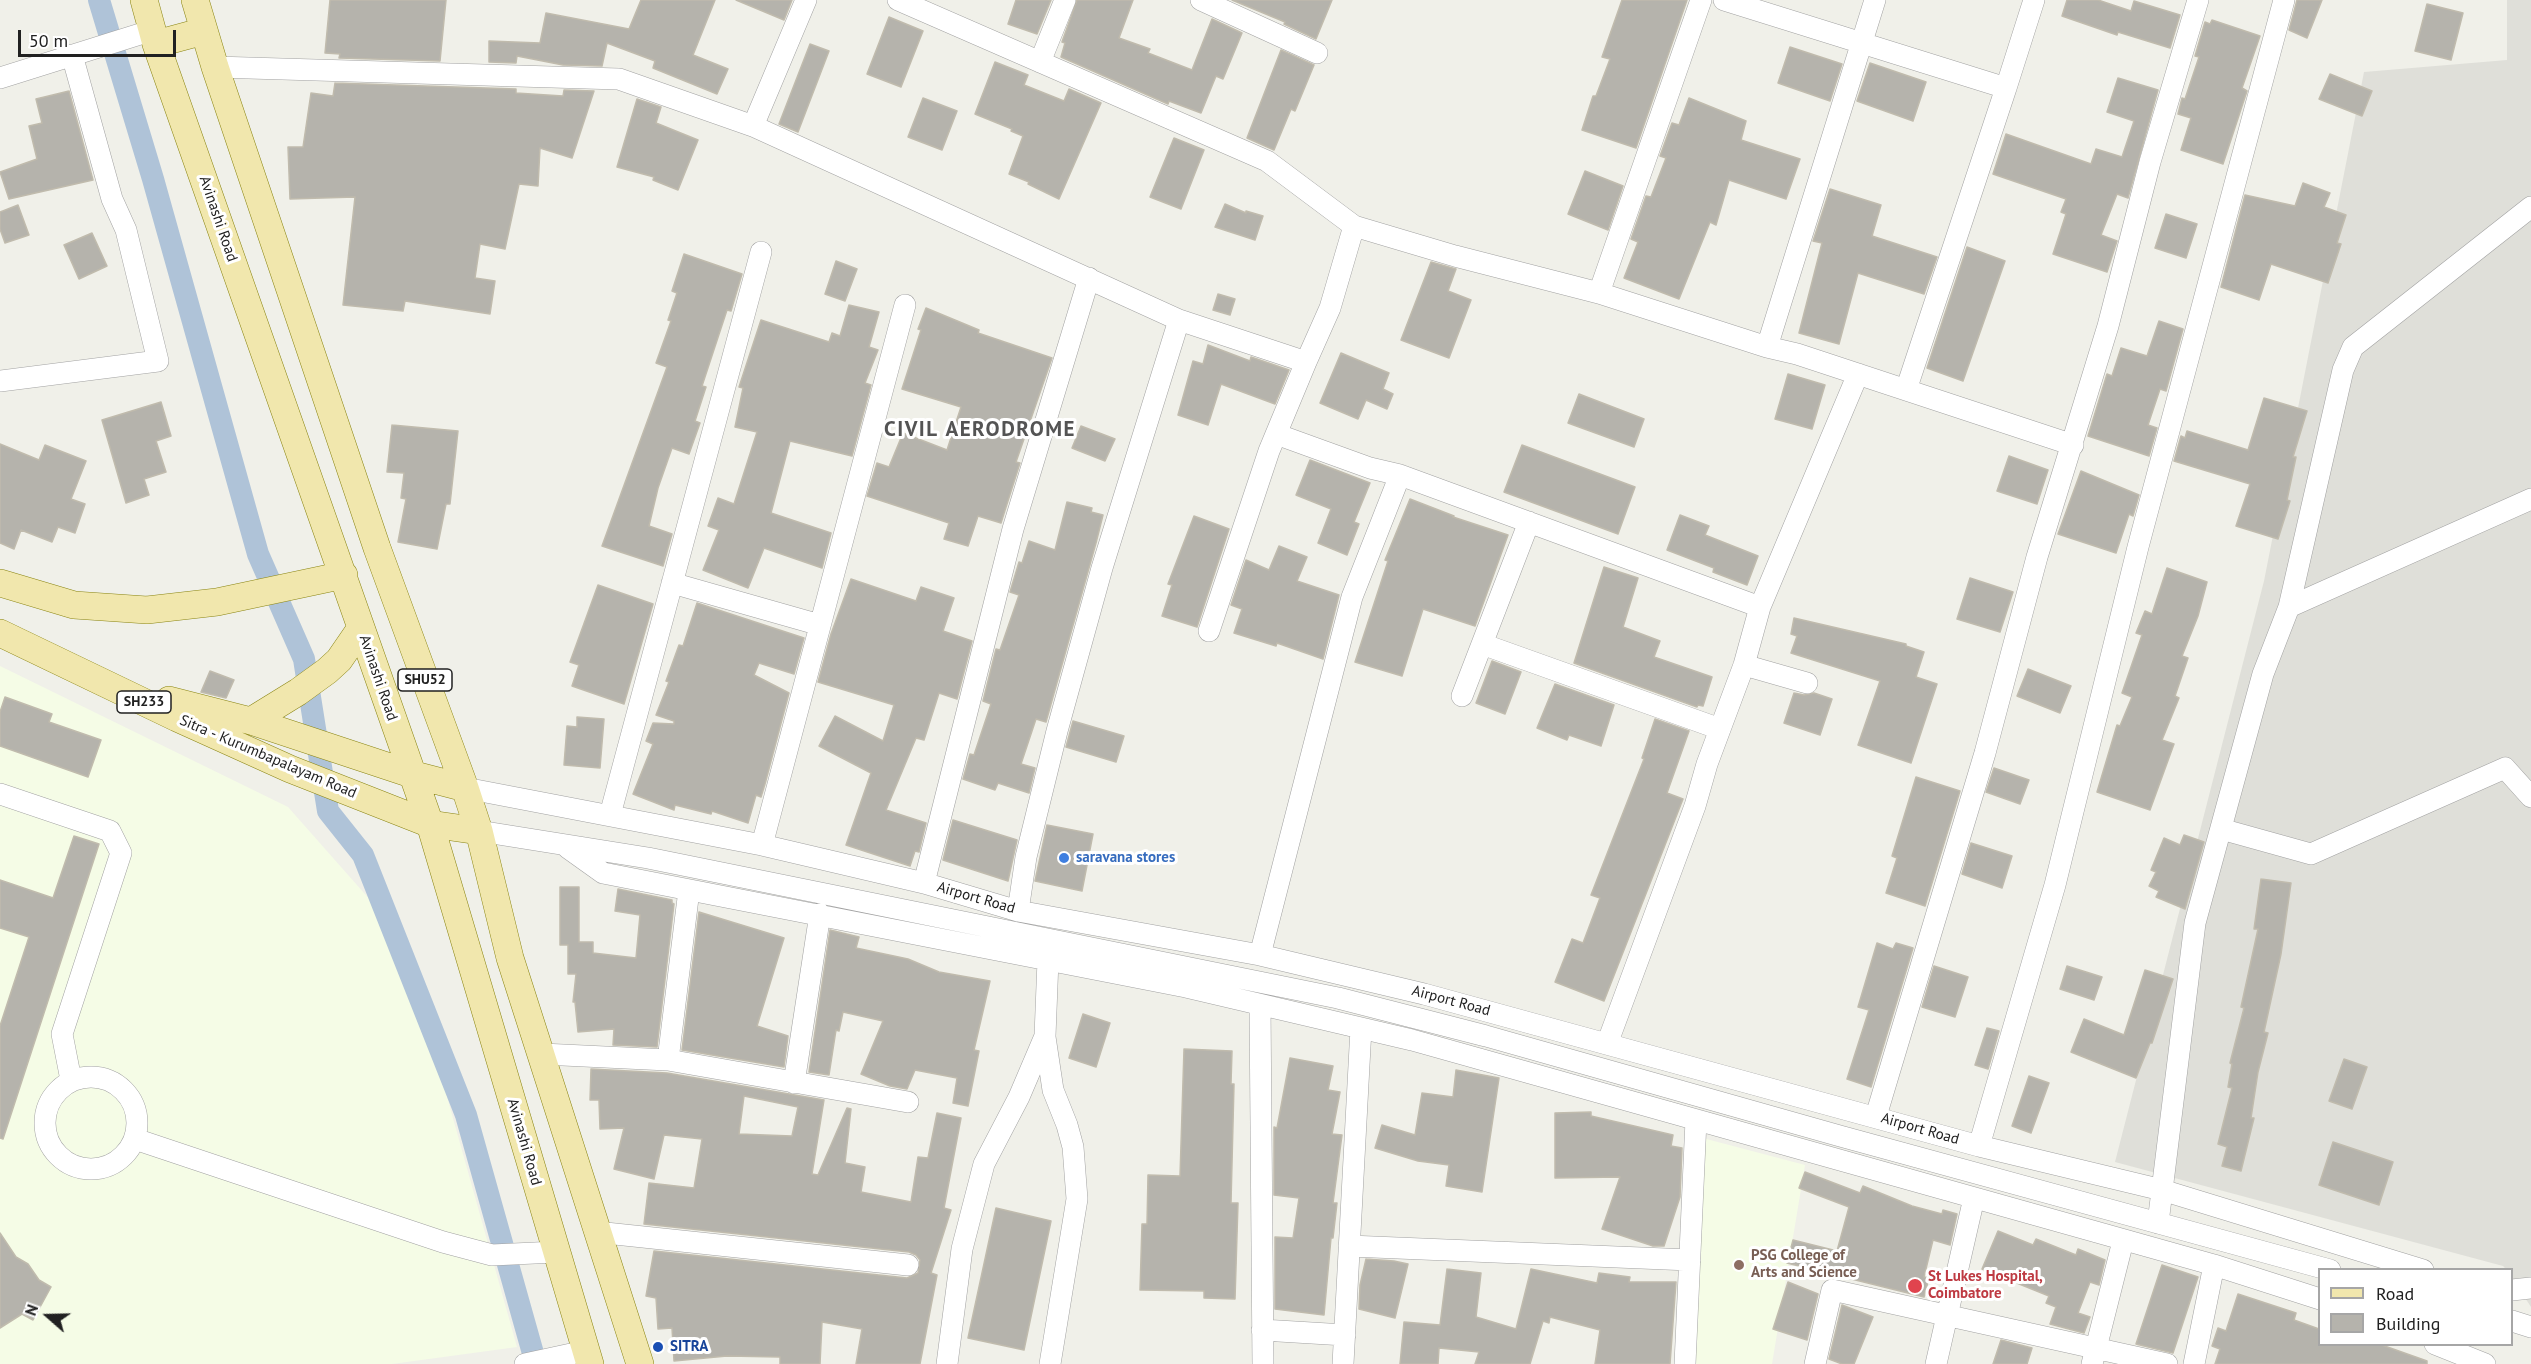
<!DOCTYPE html>
<style>
body{margin:0}
#map{position:relative;width:2531px;height:1364px;overflow:hidden;background:#f0f0e9;font-family:"PT Sans",sans-serif}
canvas{display:block}
.legend{position:absolute;left:2318px;top:1268px;width:195px;height:78px;box-sizing:border-box;background:#fff;border:2px solid #a6a6a6;margin:0;padding:8px 10px;list-style:none;font-size:18px;color:#212121}
.legend li{display:flex;align-items:center;gap:12px;height:30px}
.legend b{width:30px;border:2px solid #a6a6a6}
.north{position:absolute;left:18px;top:1286px;width:60px;height:60px;-webkit-text-stroke:4px #fff;paint-order:stroke;rotate:290deg;font-size:16px;font-weight:700;line-height:24px;text-align:center;color:#212121}
.north::after{content:'';display:block;margin:auto;width:21px;height:27px;background:#212121;clip-path:polygon(50% 0,100% 100%,50% 72%,0 100%)}
.scale{position:absolute;left:18px;top:30px;width:158px;height:27px;box-sizing:border-box;border:3px solid #212121;border-top:0;padding-left:8px;font-size:18px;line-height:21px;white-space:nowrap;color:#212121;-webkit-text-stroke:4px #fff;paint-order:stroke}
</style>
<div id="map">
<canvas width="2531" height="1364"></canvas>
<ul class="legend">
<li><b style="height:8px;background:#f1e7ad"></b>Road</li>
<li><b style="height:16px;background:#b5b3ac"></b>Building</li>
</ul>
<div class="north">N</div>
<div class="scale">50 m</div>
</div>
<script>
const g = document.querySelector('canvas').getContext('2d');
g.lineJoin = 'round';
function fillPath(path, color) { g.fillStyle = color; g.fill(path, 'evenodd'); }
const toPath = rows => new Path2D(rows.map(r => 'M' + r).join(''));
function strokePath(path, color, width, dash) { g.strokeStyle = color; g.lineWidth = width; g.lineCap = dash ? 'butt' : 'round'; g.setLineDash(dash || []); g.stroke(path); }
function drawText(font, color, halo, rows, align = 'center') {
  g.font = font + ' "PT Sans",sans-serif'; g.lineWidth = 6; g.setLineDash([]); g.textBaseline = 'middle'; g.strokeStyle = halo; g.fillStyle = color; for (const [text, x, y, turn = 0] of rows) {
    g.save(); g.translate(x, y); g.rotate((+turn || 0) * Math.PI / 180); g.textAlign = isNaN(turn) ? turn : align; if (halo) g.strokeText(text, 0, 0); g.fillText(text, 0, 0); g.restore();
  }
}
fillPath(toPath([
 [0,666,288,807,402,936,517,1347,392,1364,0,1364],
 [1695,1136,1805,1165,1772,1364,1684,1364]
]), '#f5fce6');
fillPath(toPath([
 [2507,0,2531,0,2531,1307,2512,1278,2512,1270,2506,1269,2503,1266,2115,1162,2264,581,2364,72,2507,60]
]), '#dfdfd9');
strokePath(toPath([
 [99,0,153,179,258,554,304,659,328,811,363,855,466,1115,536,1364]
]), '#afc3d8', 22);
const building = toPath([
 [330,0,446,0,440,61,339,58,340,54,325,53,330,0],
 [641,0,715,0,693,55,728,69,717,94,653,68,655,61,607,43,602,66,563,65,517,56,516,63,489,62,489,41,540,43,546,13,629,29,641,0],
 [736,0,792,0,784,20,736,0],
 [1016,0,1051,0,1037,34,1008,24,1016,0],
 [1077,0,1133,0,1119,38,1150,49,1148,53,1192,70,1212,19,1242,33,1223,79,1216,76,1201,113,1169,101,1168,104,1061,57,1065,43,1062,42,1077,0],
 [1232,0,1332,0,1316,39,1284,24,1285,22,1232,0],
 [1622,0,1687,0,1636,148,1582,130,1593,96,1596,96,1610,59,1602,57,1622,0],
 [2067,0,2098,0,2131,11,2134,1,2180,15,2170,48,2118,32,2117,35,2062,16,2067,0],
 [2297,0,2322,0,2307,38,2289,30,2297,0],
 [2427,4,2463,13,2451,60,2415,51,2427,4],
 [889,17,923,31,901,87,867,74,889,17],
 [2212,20,2260,36,2242,88,2247,91,2223,164,2181,150,2191,118,2178,114,2182,98,2185,99,2199,57,2195,56,2205,22,2210,24,2212,20],
 [810,44,829,51,798,132,779,124,810,44],
 [1790,47,1842,64,1830,101,1778,83,1790,47],
 [1281,50,1314,65,1295,111,1291,109,1274,150,1247,138,1281,50],
 [995,62,1028,75,1024,85,1064,101,1069,89,1101,103,1059,199,1028,184,1029,182,1009,174,1023,136,1011,131,1012,129,975,114,995,62],
 [1870,63,1926,82,1913,121,1857,101,1870,63],
 [2330,74,2372,91,2362,116,2319,99,2330,74],
 [2118,78,2158,90,2128,198,2117,194,2101,235,2117,241,2107,272,2053,254,2066,214,2061,212,2066,199,1993,174,2006,134,2091,164,2096,149,2122,157,2134,121,2107,112,2118,78],
 [335,83,516,89,516,93,563,96,564,90,594,91,572,158,540,148,538,186,519,184,505,249,480,244,475,278,495,281,490,314,405,301,403,311,343,305,355,197,290,199,288,147,303,147,311,93,333,96,335,83],
 [69,91,93,180,9,199,0,172,37,159,29,126,42,123,36,99,69,91],
 [923,98,957,111,942,150,908,137,923,98],
 [1689,98,1746,121,1741,140,1800,159,1786,199,1729,180,1716,225,1710,222,1679,299,1624,278,1638,242,1631,239,1646,196,1651,197,1666,158,1660,156,1672,123,1679,125,1689,98],
 [637,99,661,107,656,123,698,140,678,190,653,180,654,177,617,167,637,99],
 [1174,138,1204,150,1181,209,1150,197,1174,138],
 [1585,171,1623,186,1608,230,1568,214,1585,171],
 [2303,183,2330,193,2324,207,2346,215,2337,243,2341,244,2328,283,2271,264,2259,300,2221,287,2245,195,2295,206,2303,183],
 [1830,189,1881,205,1872,236,1937,257,1924,294,1858,273,1839,344,1799,333,1822,243,1813,241,1830,189],
 [1225,204,1246,213,1246,211,1263,216,1255,240,1215,227,1225,204],
 [18,205,29,235,5,243,0,229,0,212,18,205],
 [2166,214,2197,224,2186,258,2155,248,2166,214],
 [92,233,107,266,79,279,64,245,92,233],
 [1967,247,2005,261,1963,381,1927,368,1967,247],
 [684,254,742,274,731,311,727,310,702,386,706,387,695,421,700,423,689,454,672,448,658,488,649,526,672,534,663,566,602,546,667,367,656,363,671,321,668,320,677,293,672,291,684,254],
 [836,261,857,269,845,301,825,294,836,261],
 [1431,262,1456,269,1448,291,1471,300,1449,358,1401,340,1431,262],
 [1218,294,1235,299,1230,315,1213,310,1218,294],
 [849,305,879,312,869,347,878,350,865,383,871,385,852,456,790,441,771,513,831,533,822,568,764,548,748,588,703,570,719,530,708,526,718,498,734,504,757,432,735,427,743,388,739,387,761,320,829,342,832,333,840,336,849,305],
 [926,308,979,330,978,333,1052,358,1016,462,1020,463,1001,523,978,516,968,546,944,539,949,523,867,496,877,463,889,467,903,433,947,450,961,407,902,389,921,330,918,329,926,308],
 [2159,321,2183,329,2166,391,2160,389,2148,425,2157,428,2149,456,2088,436,2107,374,2112,376,2121,348,2147,356,2159,321],
 [1208,345,1250,361,1251,357,1289,370,1275,404,1221,384,1208,425,1178,415,1193,361,1203,364,1208,345],
 [1341,353,1389,373,1383,389,1393,394,1387,409,1366,400,1358,419,1320,403,1341,353],
 [1788,374,1825,385,1812,429,1775,419,1788,374],
 [1579,394,1644,419,1634,447,1568,423,1579,394],
 [2264,398,2307,411,2293,457,2296,457,2287,500,2290,501,2278,539,2236,526,2250,484,2174,461,2181,436,2185,438,2187,431,2248,450,2264,398],
 [161,402,171,436,156,441,166,472,144,479,149,495,126,503,102,420,161,402],
 [392,425,458,431,450,504,446,504,437,549,398,542,406,499,401,498,404,473,387,472,392,425],
 [1081,426,1115,439,1105,461,1072,448,1081,426],
 [0,444,39,460,45,445,86,461,71,499,85,504,75,533,58,527,52,542,21,530,14,549,0,543,0,444],
 [1522,445,1635,487,1618,534,1504,492,1522,445],
 [2009,456,2048,470,2037,504,1997,491,2009,456],
 [1310,460,1370,483,1354,522,1359,524,1347,555,1318,543,1331,509,1296,495,1310,460],
 [2081,471,2139,495,2133,516,2129,514,2116,553,2058,534,2081,471],
 [1410,499,1454,516,1453,517,1508,535,1475,626,1423,609,1402,676,1355,662,1388,561,1385,560,1410,499],
 [1067,502,1092,508,1091,512,1103,515,1096,543,1046,722,1036,719,1021,764,1035,768,1029,793,998,783,995,790,963,779,970,754,974,755,991,704,983,701,996,649,1000,650,1019,595,1010,592,1019,562,1022,563,1029,541,1055,550,1067,502],
 [1680,515,1709,526,1705,535,1758,556,1747,585,1713,572,1714,568,1667,550,1680,515],
 [1194,516,1229,529,1197,627,1162,616,1172,585,1168,584,1194,516],
 [1279,546,1307,557,1297,581,1339,595,1323,659,1277,643,1276,646,1234,633,1242,609,1231,605,1246,560,1269,570,1279,546],
 [1604,567,1638,578,1623,627,1660,641,1654,657,1712,677,1703,706,1698,705,1697,707,1574,663,1604,567],
 [2167,568,2207,582,2198,616,2182,656,2188,658,2175,696,2179,698,2162,740,2174,744,2150,810,2097,792,2117,725,2120,726,2132,697,2122,693,2142,635,2136,633,2145,611,2152,614,2167,568],
 [1970,578,2013,592,2000,632,1957,619,1970,578],
 [851,579,916,601,921,587,954,598,943,631,972,641,957,699,939,693,924,740,916,738,886,810,926,823,919,852,915,851,910,866,846,845,871,773,819,746,835,716,883,741,894,705,818,682,831,634,851,579],
 [598,585,653,604,624,704,572,686,579,665,570,662,598,585],
 [697,603,804,638,794,674,759,663,754,675,789,693,765,784,761,797,756,795,748,823,712,811,711,814,675,805,674,810,633,794,653,744,646,741,653,723,674,724,674,721,656,715,669,682,666,681,679,645,683,646,697,603],
 [1794,618,1906,644,1906,646,1924,652,1916,677,1937,684,1911,763,1858,745,1880,681,1791,653,1797,636,1791,634,1794,618],
 [1492,661,1521,672,1505,714,1476,703,1492,661],
 [2028,669,2071,686,2060,713,2017,696,2028,669],
 [210,671,234,680,226,698,201,692,210,671],
 [1555,684,1614,705,1601,746,1569,735,1567,740,1537,728,1555,684],
 [1794,693,1804,695,1814,693,1832,699,1820,735,1784,723,1794,693],
 [5,697,52,714,49,722,101,740,88,777,0,746,0,712,5,697],
 [577,717,604,719,600,768,564,765,567,726,577,727,577,717],
 [1655,719,1689,731,1667,793,1683,799,1604,1001,1555,982,1572,939,1583,943,1600,898,1591,895,1644,759,1642,758,1655,719],
 [1073,721,1124,736,1116,762,1066,747,1073,721],
 [1994,768,2029,780,2020,804,1986,792,1994,768],
 [1916,777,1960,791,1925,906,1886,893,1897,858,1892,856,1916,777],
 [953,820,1017,840,1008,881,943,860,953,820],
 [1047,825,1093,834,1082,891,1035,881,1047,825],
 [2184,835,2204,842,2185,909,2156,897,2159,891,2149,886,2156,872,2151,870,2164,838,2180,845,2184,835],
 [74,836,99,844,3,1139,0,1138,0,1026,29,937,0,928,0,880,53,898,74,836],
 [1971,843,2012,856,2002,888,1962,874,1971,843],
 [2261,879,2291,883,2281,954,2264,1032,2268,1033,2258,1072,2251,1118,2254,1118,2241,1171,2222,1166,2227,1147,2218,1144,2232,1088,2228,1087,2232,1064,2230,1063,2244,1008,2241,1007,2258,929,2254,929,2261,879],
 [560,887,579,887,579,942,593,942,593,953,636,958,640,915,615,911,618,889,672,900,672,903,674,904,657,1047,613,1045,614,1029,578,1032,575,1002,573,1002,576,974,568,974,568,945,560,945,560,887],
 [699,912,784,938,757,1026,788,1036,784,1067,682,1050,699,912],
 [830,930,859,937,856,948,908,959,939,972,990,981,974,1050,979,1051,968,1106,953,1103,957,1078,915,1070,907,1089,890,1086,861,1074,883,1021,843,1012,839,1031,836,1030,829,1075,809,1072,830,930],
 [1877,943,1893,949,1896,943,1913,948,1871,1087,1847,1079,1869,1010,1858,1007,1877,943],
 [1934,966,1968,977,1955,1017,1922,1007,1934,966],
 [2067,966,2102,977,2094,1000,2060,989,2067,966],
 [2145,970,2173,979,2152,1043,2150,1043,2136,1078,2071,1052,2084,1019,2124,1035,2145,970],
 [1083,1014,1110,1023,1096,1067,1069,1058,1083,1014],
 [1987,1028,1999,1031,1988,1069,1975,1065,1987,1028],
 [1184,1049,1232,1051,1231,1084,1234,1084,1231,1203,1238,1203,1235,1299,1204,1298,1204,1291,1140,1290,1142,1224,1147,1224,1148,1175,1180,1176,1184,1049],
 [1290,1058,1333,1066,1328,1090,1340,1092,1332,1134,1342,1135,1333,1203,1337,1203,1333,1238,1331,1238,1324,1315,1275,1309,1275,1237,1293,1238,1299,1198,1274,1195,1274,1127,1277,1128,1290,1058],
 [2344,1059,2367,1067,2352,1109,2329,1101,2344,1059],
 [591,1069,667,1073,824,1100,812,1174,818,1175,847,1108,851,1109,845,1163,865,1167,861,1192,911,1202,918,1157,928,1158,937,1113,961,1118,944,1208,951,1210,931,1273,937,1275,920,1364,856,1364,862,1329,822,1322,820,1364,780,1364,780,1357,727,1356,674,1361,672,1328,658,1329,656,1298,646,1296,654,1251,907,1278,918,1273,920,1260,916,1255,909,1252,644,1224,649,1183,694,1188,702,1139,664,1135,654,1179,614,1169,624,1128,600,1129,599,1100,590,1100,591,1069],
 [744,1096,798,1107,792,1136,739,1134,744,1096],
 [1456,1070,1499,1078,1482,1192,1446,1186,1449,1165,1418,1161,1375,1148,1382,1125,1415,1135,1422,1093,1453,1097,1456,1070],
 [2029,1076,2049,1083,2031,1133,2012,1126,2029,1076],
 [1591,1112,1591,1116,1673,1135,1671,1146,1682,1148,1680,1197,1664,1246,1653,1246,1602,1229,1620,1177,1555,1178,1555,1113,1591,1112],
 [2333,1142,2393,1162,2379,1205,2319,1185,2333,1142],
 [1805,1172,1860,1193,1863,1186,1912,1206,1942,1214,1943,1210,1957,1214,1950,1245,1933,1240,1924,1277,1929,1278,1924,1297,1787,1263,1793,1240,1837,1251,1849,1207,1799,1188,1805,1172],
 [996,1208,1051,1221,1024,1350,968,1338,996,1208],
 [1998,1231,2033,1245,2036,1239,2076,1255,2078,1249,2105,1260,2099,1285,2090,1282,2078,1313,2090,1317,2084,1333,2050,1324,2056,1307,2046,1303,2049,1296,1982,1269,1998,1231],
 [0,1233,16,1257,28,1264,39,1280,51,1287,33,1320,22,1314,0,1328,0,1233],
 [1366,1259,1394,1261,1408,1264,1395,1318,1359,1309,1360,1285,1366,1259],
 [2162,1265,2198,1277,2173,1353,2136,1344,2162,1265],
 [1447,1269,1481,1273,1476,1317,1516,1329,1531,1269,1597,1283,1599,1273,1630,1277,1629,1282,1676,1282,1670,1364,1595,1364,1600,1330,1550,1317,1549,1323,1543,1321,1530,1364,1475,1364,1479,1352,1439,1348,1438,1364,1400,1364,1404,1322,1440,1325,1447,1269],
 [1788,1282,1818,1294,1807,1340,1773,1329,1788,1282],
 [2238,1294,2296,1313,2294,1320,2319,1329,2319,1344,2379,1344,2427,1361,2427,1364,2215,1364,2220,1349,2212,1346,2218,1328,2226,1331,2238,1294],
 [1842,1305,1873,1317,1854,1364,1842,1364,1829,1359,1842,1305],
 [2001,1340,2032,1348,2027,1364,1993,1364,2001,1340]
]);
fillPath(building, '#b5b3ac');
strokePath(building, '#c0bbad', 1.5);
const minor = toPath([
 [898,0,1267,161,1354,226],
 [1201,0,1317,53],
 [1724,0,2006,88,1906,390],
 [1040,62,1065,0],
 [215,67,619,79,753,126,806,0],
 [0,78,153,30],
 [2006,88,2034,0],
 [753,126,1179,320],
 [1599,293,1701,0],
 [1767,347,1875,0],
 [0,381,158,361,126,230,112,199,72,55],
 [1276,434,1370,468,1400,475],
 [672,583,820,625],
 [2289,607,2343,370,2353,347,2531,207],
 [1209,631,1269,451,1306,362],
 [1482,644,1720,729],
 [1744,665,1807,683],
 [1462,696,1529,522],
 [465,788,762,845,924,883,1018,911,1260,955,1424,994,1979,1146,2162,1190,2423,1270],
 [0,794,110,831,121,853,62,1034,71,1080],
 [610,815,761,252],
 [2221,829,2311,854,2505,768,2531,797],
 [479,831,648,858,1338,998,1486,1036,1840,1136,2330,1270],
 [762,845,905,305],
 [568,848,603,873,1186,987,1412,1040,2214,1265,2320,1299],
 [924,883,1013,529,1089,278],
 [1018,911,1026,857,1057,731,1102,568,1179,320,1306,362,1330,308,1354,226,1455,256,1599,293,1767,347,1797,354,2073,445],
 [1260,955,1352,597,1400,475,1760,607,1858,374],
 [1260,1005,1263,1364],
 [1045,1037,1053,1090,1067,1125,1073,1147,1077,1199,1050,1364],
 [1607,1044,1695,806,1707,764,1744,665,1760,607],
 [542,1054,668,1060,908,1102],
 [668,1060,689,890],
 '45 1123a46 46 0 1 1 92 0a46 46 0 1 1-92 0Z',
 [794,1083,820,914],
 [1876,1116,1985,753,2037,557,2108,326,2150,162,2198,0],
 [135,1139,443,1242,492,1255,556,1252],
 [1979,1146,2055,885,2138,547,2284,0],
 [2158,1223,2195,923,2263,674,2289,607,2531,499],
 [596,1232,908,1265],
 [1349,1246,1690,1260],
 [2512,1290,2531,1288],
 [2512,1321,2531,1327],
 [1262,1330,1345,1335],
 [2435,1344,2485,1364],
 [525,1364,585,1351],
 [947,1364,962,1249,984,1164,1019,1097,1045,1036,1048,960],
 [1343,1364,1361,1028],
 [1685,1364,1696,1120],
 [1815,1364,1832,1290,2167,1364],
 [1936,1364,1974,1198],
 [2092,1364,2123,1241],
 [2194,1364,2214,1265]
]);
const major = toPath([
 [144,0,156,44,430,824,590,1364],
 [195,0,215,67,377,548,465,788,479,831,510,958,640,1364],
 [156,44,204,31],
 [0,583,74,605,147,610,217,602,344,575],
 [0,633,177,718,290,769,430,824,479,831],
 [169,700,251,721,411,774,465,788],
 [251,721,298,692,327,671,339,660,361,628]
]);
strokePath(minor, '#a2a2a2', 22);
strokePath(major, '#8a8513', 28);
strokePath(minor, '#fff', 21);
strokePath(major, '#f1e7ad', 27);
for (const [x, y, r, color] of [
 [1064,858,6,"#3f7fe0"],
 [1739,1265,6,"#8d6e63"],
 [1915,1286,8,"#e0444e"],
 [658,1347,6,"#1a4fb4"]
]) { const dot = new Path2D(); dot.arc(x, y, r, 0, 2 * Math.PI); g.fillStyle = color; g.fill(dot); strokePath(dot, '#fff', 2); }
for (const [x, y, w] of [
 [425,680,54],
 [144,702,54]
]) { const box = new Path2D(); box.roundRect(x - w / 2, y - 11, w, 22, 4.5); g.fillStyle = '#fff'; g.fill(box); strokePath(box, '#212121', 1.5); }
drawText('bold 14px', '#212121', null, [
 ["SHU52",425,680],
 ["SH233",144,702]
]);
drawText('15px', '#212121', '#fff', [
 ["Avinashi Road",218,219,71],
 ["Avinashi Road",378,678,71],
 ["Sitra - Kurumbapalayam Road",268,757,23],
 ["Airport Road",976,898,16],
 ["Airport Road",1451,1001,15],
 ["Airport Road",1920,1129,16],
 ["Avinashi Road",524,1142,74]
]);
drawText('bold 15px', '#366cbe', '#fff', [
 ["saravana stores",1076,858]
], 'left');
drawText('bold 15px', '#785e54', '#fff', [
 ["PSG College of",1751,1256],
 ["Arts and Science",1751,1273]
], 'left');
drawText('bold 15px', '#be3a42', '#fff', [
 ["St Lukes Hospital,",1928,1277],
 ["Coimbatore",1928,1294]
], 'left');
drawText('bold 15px', '#164399', '#fff', [
 ["SITRA",670,1347]
], 'left');
g.letterSpacing = '1.5px';
drawText('bold 21px', '#545454', '#fff', [
 ["CIVIL AERODROME",980,430]
]);
g.letterSpacing = '0px';
</script>
